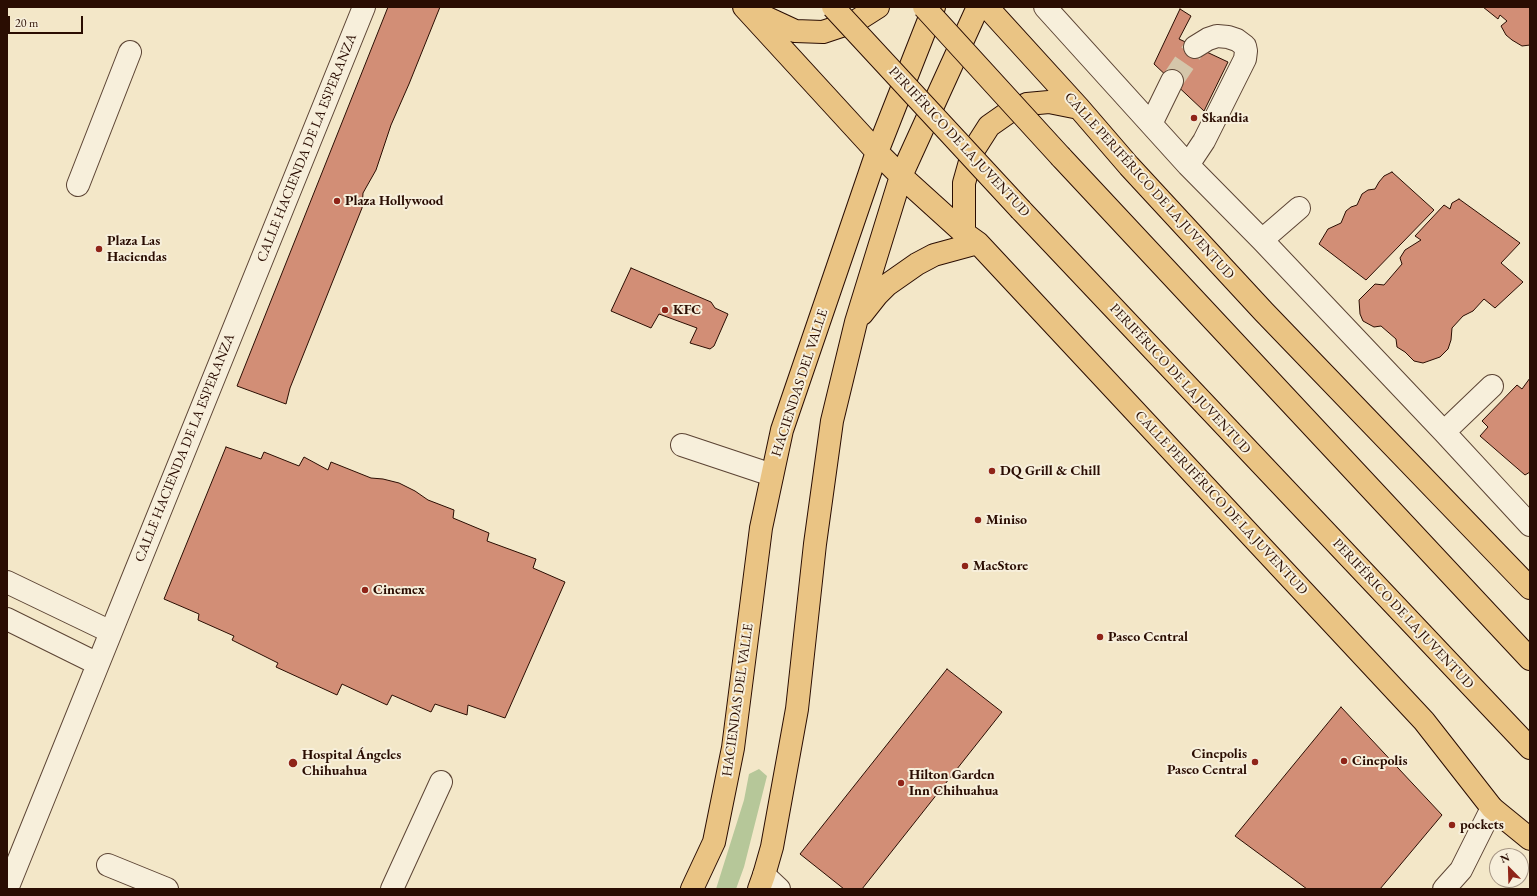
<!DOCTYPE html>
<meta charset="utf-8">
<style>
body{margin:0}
#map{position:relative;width:1537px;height:896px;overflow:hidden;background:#f3e7c8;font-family:"EB Garamond",serif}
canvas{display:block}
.frame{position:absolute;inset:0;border:8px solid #2a0d02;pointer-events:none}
.north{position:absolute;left:1489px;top:848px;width:40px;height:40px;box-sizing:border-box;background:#f7efdb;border:1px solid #a59584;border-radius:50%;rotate:337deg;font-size:11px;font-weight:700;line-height:16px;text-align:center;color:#2a0d02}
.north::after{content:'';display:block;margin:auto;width:14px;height:18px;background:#8f2418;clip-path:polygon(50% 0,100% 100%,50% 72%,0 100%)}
.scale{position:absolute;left:8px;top:16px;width:75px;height:18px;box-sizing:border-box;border:2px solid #2a0d02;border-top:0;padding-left:5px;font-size:12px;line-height:14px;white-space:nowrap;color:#2a0d02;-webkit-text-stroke:3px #f7efdb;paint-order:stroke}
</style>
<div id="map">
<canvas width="1537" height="896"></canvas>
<div class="frame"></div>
<div class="north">N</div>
<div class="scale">20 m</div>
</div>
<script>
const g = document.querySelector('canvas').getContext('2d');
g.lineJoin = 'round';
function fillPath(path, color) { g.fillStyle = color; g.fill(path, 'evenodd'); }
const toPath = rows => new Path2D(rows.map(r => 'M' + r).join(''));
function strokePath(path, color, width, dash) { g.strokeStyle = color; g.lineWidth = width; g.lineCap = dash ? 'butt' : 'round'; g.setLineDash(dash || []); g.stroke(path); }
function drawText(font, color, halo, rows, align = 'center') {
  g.font = font + ' "EB Garamond",serif'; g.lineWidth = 4; g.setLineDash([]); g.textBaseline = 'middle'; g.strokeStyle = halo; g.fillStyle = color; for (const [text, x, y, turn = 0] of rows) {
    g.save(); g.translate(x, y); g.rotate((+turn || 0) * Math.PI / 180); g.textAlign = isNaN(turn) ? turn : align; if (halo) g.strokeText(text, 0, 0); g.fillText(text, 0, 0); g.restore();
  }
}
fillPath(toPath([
 [759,769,767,776,744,867,736,889,716,889,744,800,749,774]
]), '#b6c799');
const building = toPath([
 [388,7,440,7,409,84,391,125,376,170,363,193,362,208,290,388,286,404,237,386,388,7],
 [1483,7,1530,7,1530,45,1522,46,1512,40,1506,35,1501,26,1507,21,1500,15,1498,19,1483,7],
 [1180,9,1191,16,1179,39,1228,62,1204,111,1154,64,1180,9],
 [1392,172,1434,210,1366,280,1319,244,1328,229,1341,223,1346,211,1351,207,1357,205,1362,194,1368,190,1375,189,1379,182,1384,176,1392,172],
 [1459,199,1520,243,1501,263,1523,282,1495,308,1484,299,1473,311,1463,316,1452,328,1451,340,1448,349,1440,357,1423,363,1414,361,1405,352,1397,347,1396,339,1381,326,1374,327,1363,321,1360,314,1359,300,1375,284,1384,285,1402,264,1400,258,1405,250,1421,240,1415,236,1444,205,1450,209,1452,203,1459,199],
 [631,268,711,302,715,308,728,314,714,346,710,349,690,343,697,328,659,314,651,328,611,311,631,268],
 [1530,378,1530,472,1525,475,1480,436,1488,427,1482,421,1517,385,1522,389,1530,378],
 [226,447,261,459,264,452,299,466,304,457,328,470,331,462,371,478,383,479,399,483,415,491,428,500,454,510,453,518,489,533,487,541,536,559,533,568,565,582,505,718,468,705,467,715,435,704,431,712,392,695,387,705,342,684,337,695,276,667,278,663,232,640,234,636,198,620,199,614,164,599,226,447],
 [947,669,1002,712,862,889,844,889,800,854,947,669],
 [1341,707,1442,815,1380,889,1307,889,1235,836,1341,707]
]);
fillPath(building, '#d28e76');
strokePath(building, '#2a0d02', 1);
strokePath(toPath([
 [1172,81,1195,47]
]), '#d5c6aa', 22, [22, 11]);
const minor = toPath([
 [1045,7,1188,165,1262,240,1444,432,1530,525],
 [1151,124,1172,81],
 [1188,165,1204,141,1245,59,1246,51,1245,46,1237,40,1228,37,1217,36,1208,39,1195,47],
 [78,185,130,52],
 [1262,240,1299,208],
 [1444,432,1492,386],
 [682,445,772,475],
 [7,582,111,632],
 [7,619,98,664],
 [108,865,167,889],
 [764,875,779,889],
 [7,889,364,7],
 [392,889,441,782],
 [1444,889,1461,870,1492,808]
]);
const major = toPath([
 [744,7,877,152,901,176,964,233,978,243,1424,721,1492,808,1530,839],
 [987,7,1079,108,1129,166,1264,312,1530,588],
 [754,12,795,31,823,32,856,21,878,7],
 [964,233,964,183,973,151,989,126,1009,112,1027,104,1049,102,1079,108],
 [862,314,877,295,887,285,917,264,934,255,978,243],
 [692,889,714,842,733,748,761,528,782,430,877,152,934,7],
 [759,889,764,875,772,847,797,709,815,544,832,421,856,322,901,176,978,7]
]);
const highway = toPath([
 [1061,157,1530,659],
 [1021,210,1530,748]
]);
strokePath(minor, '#5c4434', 24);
strokePath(major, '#2a0d02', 24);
strokePath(highway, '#2a0d02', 24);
strokePath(minor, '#f7efdb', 22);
strokePath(major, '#eac484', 22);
strokePath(highway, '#eac484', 22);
const highwayBridge = toPath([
 [833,7,1021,210],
 [924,7,1061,157]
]);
strokePath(highwayBridge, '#2a0d02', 24, []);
strokePath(highwayBridge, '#eac484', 22);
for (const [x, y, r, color] of [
 [1194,118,4,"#8f2418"],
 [337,201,4,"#8f2418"],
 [99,249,4,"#8f2418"],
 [665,310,4,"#8f2418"],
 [992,471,4,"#8f2418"],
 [978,520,4,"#8f2418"],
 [965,566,4,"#8f2418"],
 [365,590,4,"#8f2418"],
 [1100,637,4,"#8f2418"],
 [1344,761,4,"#8f2418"],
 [1255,762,4,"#8f2418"],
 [293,763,5,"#8f2418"],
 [901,783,4,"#8f2418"],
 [1452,825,4,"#8f2418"]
]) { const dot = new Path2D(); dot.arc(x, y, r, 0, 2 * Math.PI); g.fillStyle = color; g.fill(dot); strokePath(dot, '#f7efdb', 1.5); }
drawText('bold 14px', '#2a0d02', '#f7efdb', [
 ["Skandia",1202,118],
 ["Plaza Hollywood",345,201],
 ["Plaza Las",107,241],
 ["Haciendas",107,257],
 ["KFC",673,310],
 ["DQ Grill & Chill",1000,471],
 ["Miniso",986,520],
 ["MacStore",973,566],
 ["Cinemex",373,590],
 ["Paseo Central",1108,637],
 ["Cinepolis",1247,754,"right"],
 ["Paseo Central",1247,770,"right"],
 ["Hospital Ángeles",302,755],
 ["Chihuahua",302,771],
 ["Cinepolis",1352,761],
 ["Hilton Garden",909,775],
 ["Inn Chihuahua",909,791],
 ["pockets",1460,825]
], 'left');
drawText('14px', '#2a0d02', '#f7efdb', [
 ["PERIFÉRICO DE LA JUVENTUD",959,142,47],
 ["CALLE HACIENDA DE LA ESPERANZA",307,148,-68],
 ["CALLE PERIFÉRICO DE LA JUVENTUD",1149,186,48],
 ["PERIFÉRICO DE LA JUVENTUD",1180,379,47],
 ["HACIENDAS DEL VALLE",800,383,-72],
 ["CALLE HACIENDA DE LA ESPERANZA",185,448,-68],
 ["CALLE PERIFÉRICO DE LA JUVENTUD",1221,503,47],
 ["PERIFÉRICO DE LA JUVENTUD",1403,614,47],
 ["HACIENDAS DEL VALLE",738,700,-82]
]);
</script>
